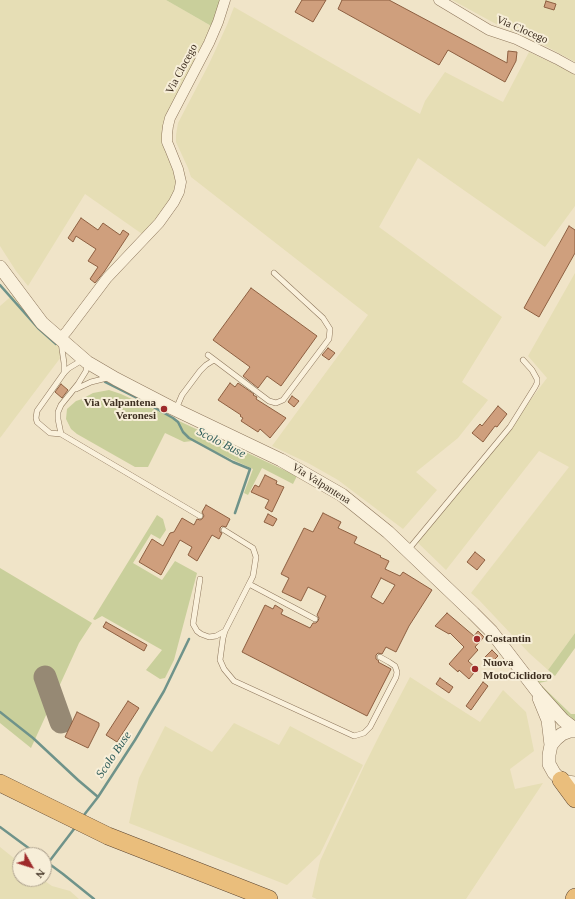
<!DOCTYPE html>
<style>
body{margin:0}
#map{position:relative;width:575px;height:899px;overflow:hidden;background:#f0e4c8;font-family:Georgia,serif}
canvas{display:block}
.north{position:absolute;left:12px;top:847px;width:40px;height:40px;box-sizing:border-box;background:#f7eed8;border:1px solid #ada18e;border-radius:50%;rotate:129deg;font-size:11px;font-weight:700;line-height:16px;text-align:center;color:#3d2e20}
.north::after{content:'';display:block;margin:auto;width:14px;height:18px;background:#9e2a2b;clip-path:polygon(50% 0,100% 100%,50% 72%,0 100%)}
</style>
<div id="map">
<canvas width="575" height="899"></canvas>
<div class="north">N</div>
</div>
<script>
const g = document.querySelector('canvas').getContext('2d');
g.lineJoin = 'round';
function fillPath(path, color) { g.fillStyle = color; g.fill(path, 'evenodd'); }
const toPath = rows => new Path2D(rows.map(r => 'M' + r).join(''));
function strokePath(path, color, width, dash) { g.strokeStyle = color; g.lineWidth = width; g.lineCap = dash ? 'butt' : 'round'; g.setLineDash(dash || []); g.stroke(path); }
function drawText(font, color, halo, rows, align = 'center') {
  g.font = font + ' Georgia,serif'; g.lineWidth = 4; g.setLineDash([]); g.textBaseline = 'middle'; g.strokeStyle = halo; g.fillStyle = color; for (const [text, x, y, turn = 0] of rows) {
    g.save(); g.translate(x, y); g.rotate((+turn || 0) * Math.PI / 180); g.textAlign = isNaN(turn) ? turn : align; if (halo) g.strokeText(text, 0, 0); g.fillText(text, 0, 0); g.restore();
  }
}
fillPath(toPath([
 [0,0,166,0,213,27,167,118,177,172,177,192,145,236,85,194,28,286,16,271,0,246],
 [452,0,575,0,575,62,553,50,534,40,496,24],
 [234,7,420,114,425,101,445,72,503,102,529,52,563,68,575,75,575,206,545,247,418,158,379,227,502,317,462,382,488,400,458,438,416,472,437,490,403,529,338,480,308,463,272,446,368,315,191,177,188,168,176,142,176,135,178,123,209,64,227,25],
 [575,273,575,633,548,670,529,653,479,600,471,593,569,467,539,451,446,570,415,540,486,459,547,378,528,356],
 [15,293,67,349,0,438,0,306],
 [410,677,480,722,503,690,526,712,534,751,510,769,515,789,543,783,466,899,317,899,312,897,320,861,365,764,379,736],
 [234,723,279,745,290,726,363,765,320,854,287,885,129,823,139,778,165,726,212,752],
 [0,847,20,863,20,879,42,879,52,886,70,891,79,899,0,899]
]), '#e6deb5');
fillPath(toPath([
 [166,0,222,0,213,27],
 [109,390,121,394,297,476,293,484,262,468,248,495,244,493,253,469,192,441,184,442,165,433,148,467,135,467,77,434,71,429,66,419,67,409,76,401,82,399,93,393],
 [157,515,163,519,166,530,160,539,151,534,133,563,162,580,175,561,197,573,174,660,165,678,160,679,146,670,162,650,102,616,95,620,93,619],
 [0,568,92,623,79,643,31,748,0,723],
 [575,633,575,648,555,676,548,670],
 [536,671,548,681,539,683,571,714,575,714,575,722,566,718,530,673]
]), '#c9cf9b');
strokePath(toPath([
 [0,285,38,328,56,344],
 [105,382,139,399,173,418,178,422,183,432,189,438,233,462,250,469,235,513],
 [0,712,33,738,78,780,98,797],
 [84,815,98,797,135,740,164,691,189,639],
 [0,827,38,855],
 [44,860,63,874,94,899],
 [48,863,74,829]
]), '#6f938a', 2.5);
strokePath(toPath([
 [45,677,61,722]
]), '#968974', 23);
const building = toPath([
 [302,0,326,0,313,22,295,12,302,0],
 [342,0,389,0,507,63,508,51,517,52,516,61,505,82,448,50,439,65,338,9,342,0],
 [546,1,556,4,554,10,544,7,546,1],
 [81,218,98,230,103,223,120,235,123,230,129,234,104,272,95,283,90,279,98,267,88,261,96,249,76,236,73,242,68,238,81,218],
 [569,226,575,230,575,253,539,317,524,308,569,226],
 [251,288,317,336,281,386,267,376,258,388,243,376,250,367,213,340,251,288],
 [328,348,335,353,329,360,322,355,328,348],
 [230,383,235,387,238,383,254,394,253,395,257,397,256,399,286,418,270,438,260,429,258,432,241,421,243,418,240,416,241,415,218,400,230,383],
 [61,384,68,390,62,398,55,392,61,384],
 [292,396,299,401,294,407,288,402,292,396],
 [498,406,507,414,497,427,495,426,483,442,472,433,480,424,482,426,498,406],
 [265,475,277,481,276,484,284,487,272,512,265,508,269,500,251,492,255,485,259,487,265,475],
 [206,505,230,519,226,527,222,526,220,528,220,532,222,533,219,539,212,535,197,561,188,555,192,547,180,540,161,575,139,562,152,539,163,546,170,533,174,532,182,518,194,525,197,519,200,520,202,519,204,516,202,512,206,505],
 [323,513,341,522,338,528,357,537,354,543,381,556,380,557,389,561,385,569,400,576,403,572,432,590,409,626,396,652,386,647,382,654,378,653,376,655,376,659,379,661,378,662,391,669,367,716,242,652,265,605,273,609,275,605,283,610,281,614,310,628,313,623,316,623,318,621,319,618,317,615,326,596,308,587,301,601,282,592,289,578,281,574,304,528,313,532,323,513],
 [381,578,395,585,383,604,371,597,381,578],
 [268,514,277,519,273,526,264,522,268,514],
 [475,552,485,560,477,570,467,562,475,552],
 [447,613,474,636,478,631,484,637,475,647,478,650,468,661,477,669,469,679,459,670,458,672,449,664,464,647,450,633,449,634,435,626,447,613],
 [106,622,147,645,144,651,103,627,106,622],
 [492,650,498,656,491,663,485,657,492,650],
 [440,678,453,687,449,693,436,684,440,678],
 [483,682,488,686,471,710,466,706,483,682],
 [128,701,139,708,117,742,106,735,128,701],
 [77,712,99,723,99,726,88,748,65,737,77,712]
]);
fillPath(building, '#cf9f7d');
strokePath(building, '#8d5f41', 1);
const service = toPath([
 [61,342,64,363,64,373],
 [208,355,269,401,276,403,283,400,329,339,330,329,323,318,274,273],
 [76,389,91,382,107,378,110,378],
 [176,409,182,395,200,371,206,365,214,360],
 [61,434,58,419,58,412,61,405,78,384,86,371,87,362,79,362,69,368,64,373,37,411,36,418,37,422,50,433,61,434,200,516],
 [408,550,510,427,535,387,537,383,537,379,532,370,523,360],
 [200,579,193,624,197,631,201,634,209,637,216,636,225,631,249,584,253,576,256,557,253,548,224,530],
 [249,584,315,619],
 [225,631,223,638,220,660,224,669,234,681,354,736,364,733,370,727,396,677,397,672,395,666,389,662,380,657]
]);
const minor = toPath([
 [439,0,489,30,516,39,557,59,575,69],
 [60,339,67,331,107,278,159,223,174,202,179,192,181,182,178,169,170,149,167,142,167,134,168,126,170,118,209,43,218,22,225,0]
]);
const tertiary = toPath([
 [0,267,42,323,87,362,116,379,170,407,281,460,342,495,388,532,473,613,491,631,537,691,563,720,575,729],
 [539,698,548,720,551,745],
 [575,731,570,731,562,734,556,739,551,745,549,755,549,764,554,773,561,780,567,782,575,783]
]);
const trunk = toPath([
 [561,780,575,799],
 [0,783,108,836,269,899],
 [574,899,575,897]
]);
strokePath(service, '#8d765c', 6);
strokePath(minor, '#8d765c', 11);
strokePath(tertiary, '#8d765c', 14);
strokePath(trunk, '#5b4430', 18);
strokePath(service, '#faf1dc', 5);
strokePath(minor, '#faf1dc', 10);
strokePath(tertiary, '#faf1dc', 13);
strokePath(trunk, '#eabe7c', 17);
for (const [x, y, r, color] of [
 [164,409,4,"#9e2a2b"],
 [477,639,4,"#9e2a2b"],
 [475,669,4,"#9e2a2b"]
]) { const dot = new Path2D(); dot.arc(x, y, r, 0, 2 * Math.PI); g.fillStyle = color; g.fill(dot); strokePath(dot, '#f7eed8', 1.5); }
drawText('11px', '#3d2e20', '#f7eed8', [
 ["Via Clocego",522,30,23],
 ["Via Clocego",182,69,-62],
 ["Via Valpantena",321,484,32]
]);
drawText('bold 11px', '#3d2e20', '#f7eed8', [
 ["Via Valpantena",156,403,"right"],
 ["Veronesi",156,416,"right"],
 ["Costantin",485,639],
 ["Nuova",483,663],
 ["MotoCiclidoro",483,676]
], 'left');
drawText('italic 12px', '#2f5d5a', '#f7eed8', [
 ["Scolo Buse",221,443,27],
 ["Scolo Buse",114,755,-56]
]);
</script>
